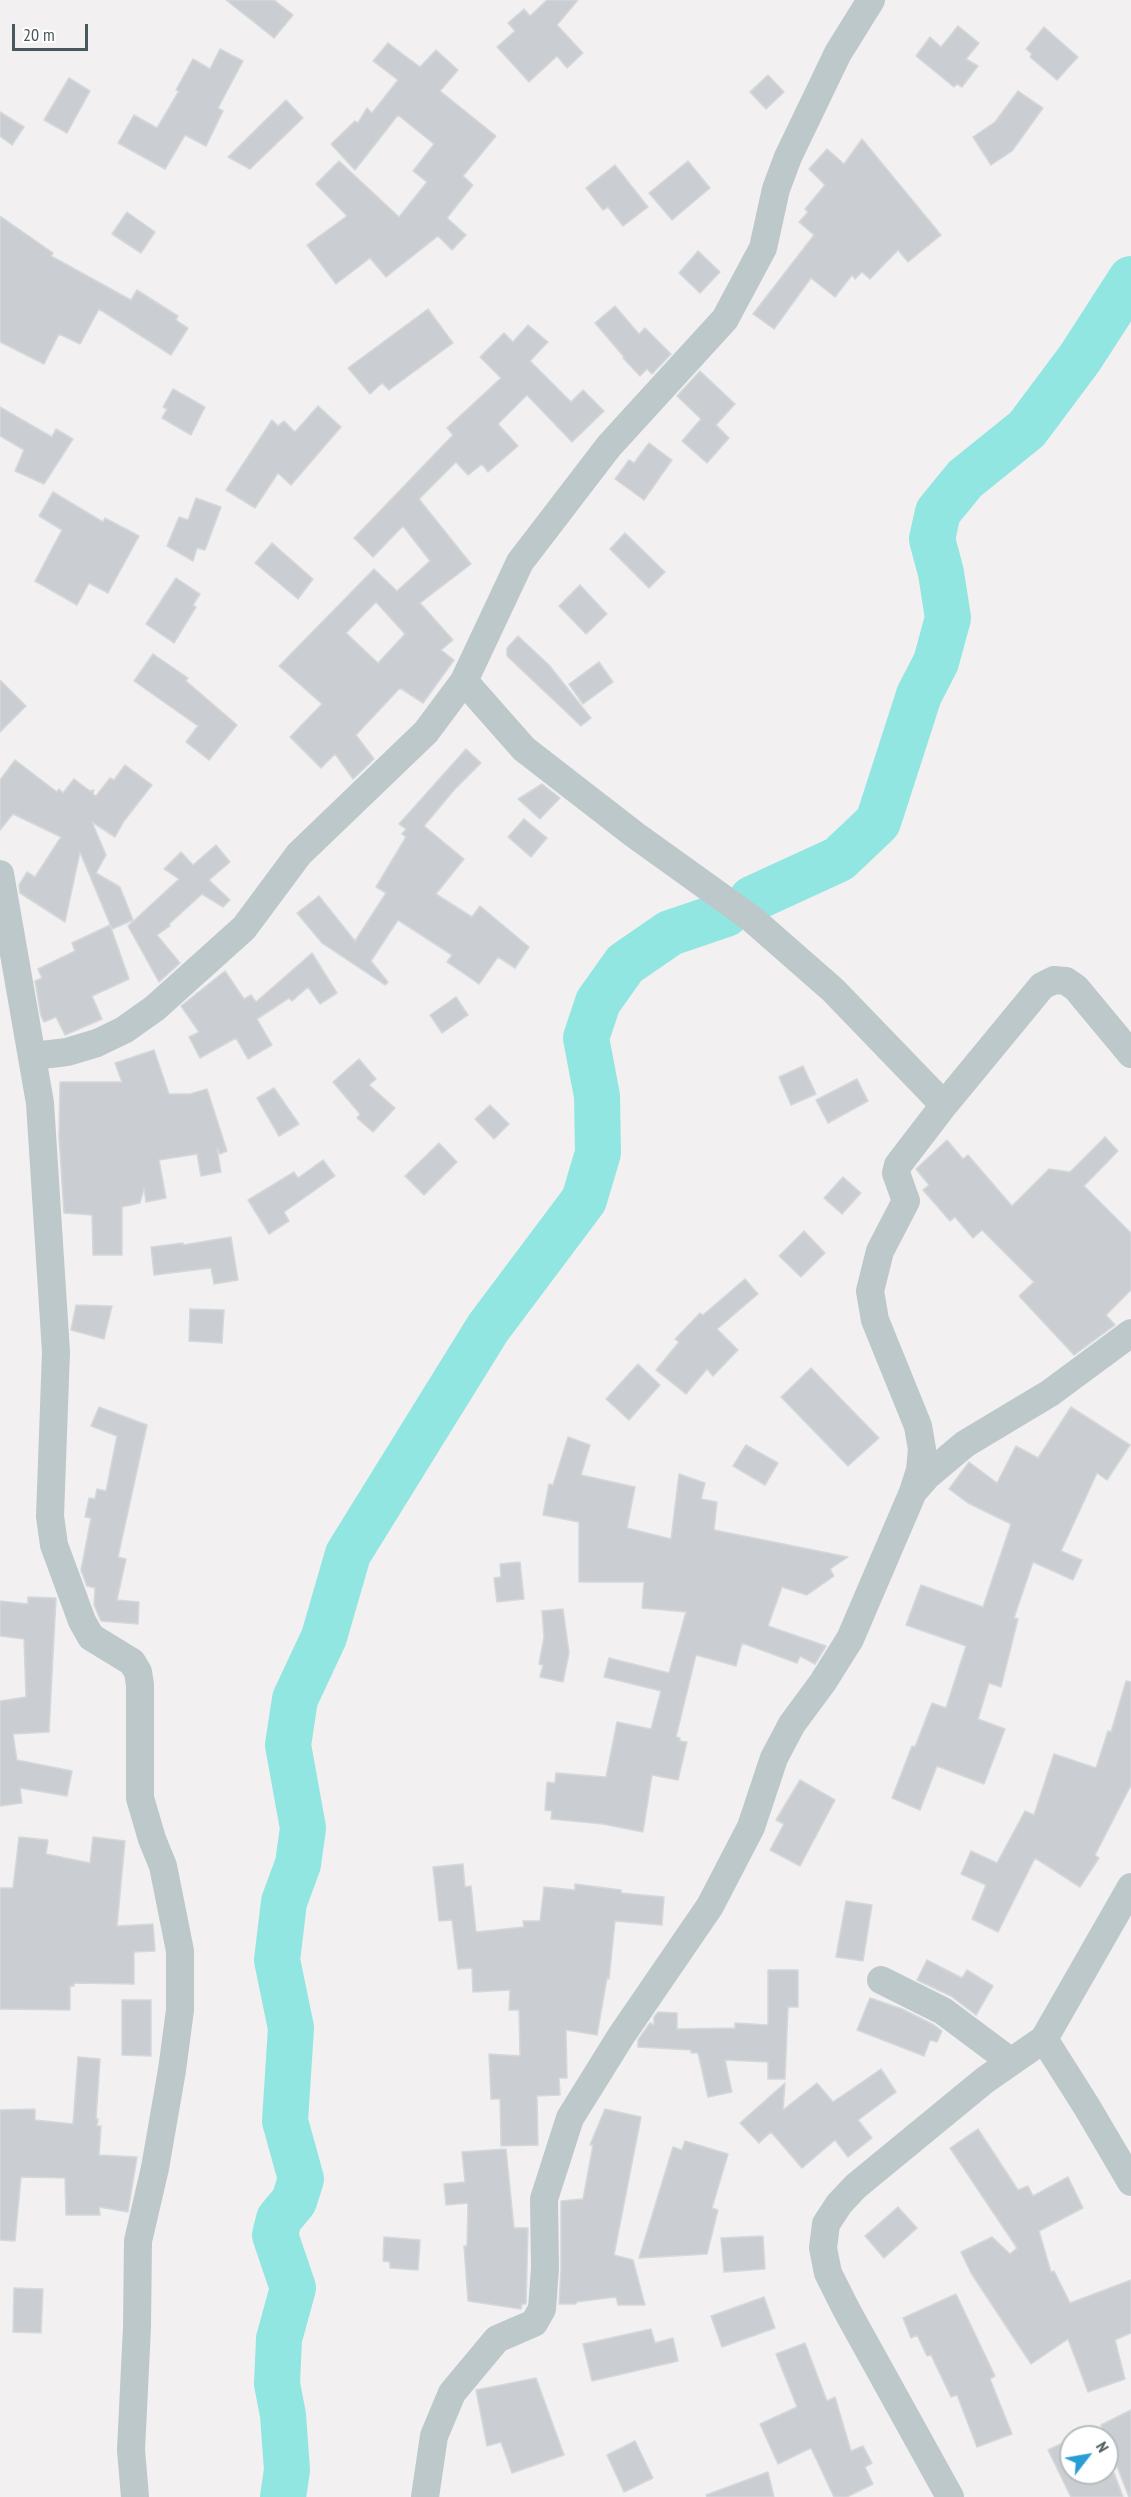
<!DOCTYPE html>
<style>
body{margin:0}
#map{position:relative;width:1131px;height:2497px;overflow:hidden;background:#f2f0f0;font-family:"PT Sans Narrow",sans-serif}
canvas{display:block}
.north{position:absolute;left:1059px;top:2425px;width:60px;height:60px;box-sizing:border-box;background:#fff;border:2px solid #b6bcbe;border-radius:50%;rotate:59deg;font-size:16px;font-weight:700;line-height:24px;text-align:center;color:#49585c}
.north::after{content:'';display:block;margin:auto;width:21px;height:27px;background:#279fd5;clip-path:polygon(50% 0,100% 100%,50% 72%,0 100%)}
.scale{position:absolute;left:12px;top:24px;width:76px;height:27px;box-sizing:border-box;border:3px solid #49585c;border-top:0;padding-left:8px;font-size:18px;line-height:21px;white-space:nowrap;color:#49585c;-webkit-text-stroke:4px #fff;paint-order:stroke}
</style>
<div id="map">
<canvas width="1131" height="2497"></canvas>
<div class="north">N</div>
<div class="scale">20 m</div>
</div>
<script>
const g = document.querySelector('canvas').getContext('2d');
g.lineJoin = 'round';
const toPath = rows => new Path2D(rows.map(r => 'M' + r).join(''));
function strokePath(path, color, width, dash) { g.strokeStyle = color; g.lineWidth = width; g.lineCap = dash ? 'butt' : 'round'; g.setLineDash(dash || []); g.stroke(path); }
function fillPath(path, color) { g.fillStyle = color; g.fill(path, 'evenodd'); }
strokePath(toPath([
 [752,899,839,859,878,822,919,695,936,662,948,618,941,573,932,539,938,512,965,479,1027,429,1080,358,1131,279],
 [283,2497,287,2470,283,2415,277,2384,279,2339,293,2288,275,2235,279,2219,294,2201,301,2179,285,2121,291,2028,277,1960,284,1902,298,1864,303,1828,288,1745,295,1699,324,1637,348,1554,488,1328,584,1200,598,1153,597,1096,586,1038,598,1002,625,964,670,933,726,914]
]), '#92e6e2', 46);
const building = toPath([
 [226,0,274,0,293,15,274,38,226,0],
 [547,0,578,0,557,25,583,53,567,68,557,56,529,82,497,47,515,31,508,23,524,9,530,16,547,0],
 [958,26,979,43,966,59,978,66,962,87,957,84,954,87,916,56,930,37,941,47,958,26],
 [1044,27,1078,57,1057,80,1030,57,1032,54,1026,49,1044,27],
 [388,43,420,67,436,50,458,70,440,91,496,136,463,176,473,185,447,218,466,235,452,250,438,236,386,277,370,258,336,284,307,245,347,216,316,184,339,161,399,217,427,182,413,171,434,144,398,115,355,170,331,144,355,121,358,123,367,108,372,113,398,80,373,61,388,43],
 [220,49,243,61,218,108,223,111,206,146,185,135,165,169,118,143,134,115,157,128,179,91,176,90,193,59,210,69,220,49],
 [768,75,784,92,766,109,750,92,768,75],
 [69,78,90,91,67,133,44,120,69,78],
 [1018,91,1043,108,1012,151,991,165,973,137,995,122,1018,91],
 [286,100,303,118,250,169,228,157,286,100],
 [0,112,24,127,12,145,0,136,0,112],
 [862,139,941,235,908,262,898,250,870,279,862,272,855,279,852,275,835,297,811,278,774,329,753,314,814,235,799,222,808,212,805,209,825,185,809,169,827,149,844,164,862,139],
 [688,161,710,188,672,220,649,193,688,161],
 [615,165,648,207,623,226,608,207,603,210,586,188,615,165],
 [127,212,155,232,141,253,112,234,127,212],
 [0,216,53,253,51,256,131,300,137,290,178,316,176,320,188,328,171,355,99,309,80,344,59,334,44,364,0,342,0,216],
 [698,251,720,272,700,293,679,273,698,251],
 [615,306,639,334,645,328,671,354,652,374,647,369,640,376,623,358,624,357,595,323,615,306],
 [428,309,453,343,389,390,382,383,370,394,348,368,428,309],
 [528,325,548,342,530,361,571,402,583,390,604,411,572,442,527,395,498,424,518,446,488,472,482,464,468,475,456,462,419,499,471,564,420,603,453,640,441,650,454,660,423,703,400,688,356,735,374,759,353,779,335,754,321,768,290,737,322,704,279,666,374,569,397,591,430,561,403,526,373,557,354,538,453,435,447,428,501,378,480,357,504,333,513,342,528,325],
 [376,602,405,634,378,663,346,633,376,602],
 [700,371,735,404,716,425,729,438,707,463,682,441,701,419,677,396,700,371],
 [173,389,205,407,191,435,162,418,167,409,163,407,173,389],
 [318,406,341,427,291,485,278,473,255,508,226,490,272,420,278,426,284,421,295,432,318,406],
 [0,407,52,437,56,429,73,439,44,484,15,471,24,450,0,436,0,407],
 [649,443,672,460,644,500,615,479,629,460,634,463,649,443],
 [53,492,103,522,105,518,139,536,108,593,89,583,77,605,35,581,62,530,39,516,53,492],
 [196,498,221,507,205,550,197,548,193,561,167,546,179,517,188,520,196,498],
 [625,533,665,572,649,588,610,549,625,533],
 [272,543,313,579,298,599,255,563,272,543],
 [176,578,200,594,193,605,196,607,174,643,146,624,176,578],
 [580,585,607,614,586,634,559,606,580,585],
 [518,636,549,665,591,718,581,726,507,656,507,648,518,636],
 [153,654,188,678,186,681,237,725,209,760,186,742,198,726,134,681,153,654],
 [599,662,613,682,583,704,569,684,599,662],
 [0,680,26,706,0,732,0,680],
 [466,749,481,763,455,789,424,826,464,859,436,894,472,917,480,906,529,947,515,968,498,957,479,984,447,962,452,955,398,920,371,961,388,982,385,985,322,943,297,913,319,896,355,941,386,893,376,887,406,837,402,834,406,829,399,824,466,749],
 [15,760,57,792,59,789,63,793,74,779,90,791,94,790,93,794,96,796,110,778,114,780,125,765,152,785,124,821,115,837,92,822,106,855,96,873,120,887,133,920,112,929,80,852,65,922,20,893,19,885,27,872,35,877,61,837,13,814,0,830,0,780,15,760],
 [542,784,560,798,540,819,518,799,542,784],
 [524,819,547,838,531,857,508,837,524,819],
 [216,845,230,862,209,880,230,900,223,907,202,894,169,924,170,926,157,935,180,963,159,982,128,926,179,879,164,869,181,852,193,865,216,845],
 [110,925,129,979,92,996,102,1019,65,1035,56,1017,44,1022,41,1016,35,981,42,978,38,969,75,951,72,943,110,925],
 [312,953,337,993,320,1004,308,987,292,1001,289,998,257,1019,272,1045,248,1059,236,1038,200,1058,189,1037,199,1032,181,1006,225,971,244,999,251,995,256,1002,312,953],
 [456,997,468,1015,442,1033,430,1015,456,997],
 [154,1050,169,1094,190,1094,207,1089,227,1151,220,1154,217,1148,221,1172,201,1176,197,1154,159,1160,166,1198,146,1202,144,1188,140,1203,122,1207,122,1255,93,1255,92,1215,64,1213,59,1137,60,1082,122,1082,115,1063,154,1050],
 [359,1059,376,1079,369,1085,395,1108,373,1132,357,1118,360,1114,333,1082,359,1059],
 [803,1066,816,1094,791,1105,779,1077,803,1066],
 [857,1079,868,1101,828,1123,816,1100,857,1079],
 [274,1088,299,1124,279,1136,257,1098,274,1088],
 [490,1105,509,1124,494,1139,475,1119,490,1105],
 [1105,1137,1118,1151,1084,1186,1131,1233,1131,1290,1106,1315,1115,1325,1074,1355,1019,1296,1034,1282,982,1230,973,1238,955,1217,950,1221,923,1190,929,1185,916,1169,947,1140,963,1159,968,1155,1012,1206,1049,1169,1070,1172,1105,1137],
 [439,1143,457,1162,424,1195,405,1176,439,1143],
 [323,1160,335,1176,284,1212,289,1221,269,1234,248,1200,294,1172,298,1178,323,1160],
 [843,1177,861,1193,842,1214,824,1198,843,1177],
 [804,1231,825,1253,801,1277,779,1256,804,1231],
 [231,1237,238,1280,214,1284,211,1268,154,1275,151,1247,183,1243,183,1245,231,1237],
 [745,1279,758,1294,717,1329,738,1350,713,1376,707,1369,686,1394,656,1370,679,1342,675,1339,700,1313,703,1315,745,1279],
 [76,1305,112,1306,104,1339,71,1330,76,1305],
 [190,1309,224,1310,222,1343,189,1341,190,1309],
 [638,1364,660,1385,629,1420,606,1399,638,1364],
 [811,1368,879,1438,848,1466,781,1397,811,1368],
 [99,1407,147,1425,118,1557,126,1559,117,1600,139,1602,138,1624,101,1621,94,1605,95,1588,87,1586,81,1570,91,1518,85,1517,89,1498,95,1499,97,1489,106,1491,117,1436,91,1426,99,1407],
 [1071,1407,1130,1445,1107,1480,1097,1473,1061,1551,1082,1560,1073,1580,1033,1562,1014,1618,1018,1619,1001,1687,989,1683,978,1719,1005,1729,984,1784,937,1766,920,1810,892,1798,912,1746,915,1747,932,1703,946,1708,966,1646,906,1625,921,1585,983,1607,1011,1524,968,1503,949,1489,969,1462,997,1483,1016,1446,1038,1458,1071,1407],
 [568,1437,590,1445,581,1475,635,1487,627,1528,671,1539,679,1474,705,1483,701,1499,717,1502,714,1530,848,1557,830,1569,834,1576,807,1595,782,1587,768,1626,826,1646,815,1664,800,1656,797,1663,742,1643,736,1666,696,1655,676,1737,680,1738,680,1741,687,1742,678,1780,652,1775,643,1832,603,1824,551,1819,552,1811,545,1810,547,1782,555,1783,556,1773,606,1777,617,1722,651,1729,661,1691,604,1677,609,1658,669,1673,686,1612,642,1608,644,1582,579,1582,579,1522,543,1515,549,1484,553,1485,568,1437],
 [746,1445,778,1463,765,1485,733,1466,746,1445],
 [520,1562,524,1599,497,1602,494,1578,501,1577,500,1564,520,1562],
 [28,1597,56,1598,49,1732,13,1734,17,1760,72,1771,67,1796,20,1788,22,1803,0,1806,0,1701,26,1697,24,1639,0,1636,0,1601,28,1604,28,1597],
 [563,1609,569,1653,563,1682,540,1677,543,1665,539,1664,544,1637,542,1611,563,1609],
 [1126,1681,1131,1682,1131,1785,1095,1855,1099,1858,1080,1887,1035,1858,998,1932,972,1919,986,1885,961,1874,971,1851,997,1863,1025,1811,1034,1815,1054,1754,1096,1768,1108,1731,1111,1732,1126,1681],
 [800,1780,835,1800,800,1866,770,1850,784,1824,776,1820,800,1780],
 [19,1837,48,1840,46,1854,90,1863,93,1837,125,1841,117,1926,153,1924,155,1951,134,1952,134,1984,74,1983,74,1986,70,1986,70,2010,0,2009,0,1888,13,1888,19,1837],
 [463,1864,465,1887,471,1886,476,1932,524,1927,523,1921,540,1921,544,1887,575,1890,575,1884,621,1890,621,1893,664,1897,662,1925,615,1921,609,1979,607,1978,597,2035,566,2030,567,2078,559,2078,560,2095,537,2096,538,2145,501,2146,500,2099,491,2099,489,2054,520,2056,519,2010,509,2010,510,1990,473,1992,472,1968,458,1969,452,1920,439,1921,433,1867,463,1864],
 [846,1901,872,1905,863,1961,836,1957,846,1901],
 [927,1960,962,1978,967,1970,993,1986,976,2015,951,1996,917,1980,927,1960],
 [768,1970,798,1970,798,2007,788,2007,785,2079,768,2079,768,2062,725,2060,732,2092,708,2097,698,2053,691,2053,691,2050,638,2047,638,2040,650,2023,654,2025,654,2017,658,2012,677,2013,677,2029,735,2028,735,2023,768,2025,768,1970],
 [870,1998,902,2009,934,2025,942,2031,937,2042,930,2040,924,2056,857,2030,870,1998],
 [122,2000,151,2000,151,2056,122,2055,122,2000],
 [78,2057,100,2059,96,2119,98,2119,97,2126,101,2126,99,2155,137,2157,128,2212,99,2207,100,2215,66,2215,65,2178,21,2177,15,2241,0,2240,0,2110,35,2109,35,2120,73,2124,78,2057],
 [881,2069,896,2092,858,2120,872,2138,848,2157,835,2140,802,2168,771,2132,759,2143,740,2123,785,2083,783,2110,817,2083,833,2102,881,2069],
 [605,2109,641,2117,614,2255,633,2260,645,2305,618,2305,616,2297,576,2302,576,2304,559,2304,561,2268,561,2201,583,2199,593,2145,590,2145,605,2109],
 [978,2129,1018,2190,1028,2186,1033,2196,1068,2177,1083,2208,1039,2231,1051,2272,1054,2271,1070,2303,1131,2280,1131,2333,1115,2340,1125,2379,1088,2392,1068,2339,1031,2364,971,2273,961,2252,992,2237,1010,2254,1017,2248,950,2148,978,2129],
 [685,2141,728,2154,712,2208,718,2210,707,2254,639,2258,673,2147,682,2150,685,2141],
 [506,2149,514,2228,528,2228,526,2304,522,2304,521,2309,468,2301,464,2246,467,2246,468,2203,446,2205,444,2184,465,2182,462,2152,506,2149],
 [898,2207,917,2228,884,2258,865,2236,898,2207],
 [763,2236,765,2269,724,2272,721,2238,763,2236],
 [384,2237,420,2240,418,2270,390,2268,390,2262,383,2261,384,2237],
 [14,2288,43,2289,41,2333,13,2332,14,2288],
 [956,2294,995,2376,990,2379,1012,2434,977,2447,957,2395,951,2397,931,2355,927,2356,917,2335,911,2338,903,2318,956,2294],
 [764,2297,775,2328,722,2347,711,2316,764,2297],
 [651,2329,655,2343,673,2338,678,2361,592,2381,583,2344,651,2329],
 [805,2343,827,2401,835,2397,851,2451,863,2446,872,2463,865,2467,873,2484,847,2497,834,2497,811,2448,778,2464,760,2424,797,2407,776,2354,805,2343],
 [536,2378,564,2455,512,2473,501,2442,487,2446,476,2390,536,2378],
 [1131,2410,1131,2497,1129,2497,1101,2425,1131,2410],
 [1071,2439,1071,2473,1114,2473,1123,2497,1071,2497,1048,2450,1071,2439],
 [635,2441,653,2478,624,2492,607,2455,635,2441],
 [768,2472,774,2497,707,2497,706,2495,768,2472]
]);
fillPath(building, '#caced2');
strokePath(building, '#d4d8db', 1.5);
strokePath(toPath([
 [464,681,524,749,635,835,752,919,833,990,944,1105],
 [0,874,40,1103,56,1352,50,1516,54,1545,82,1621,91,1637,132,1662,138,1672,140,1685,140,1798,152,1839,163,1866,180,1951,180,2010,172,2070,155,2168,138,2241,137,2327,131,2450,135,2497],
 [33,1056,67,1052,97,1043,124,1030,155,1008,244,928,299,854,426,732,464,681,520,562,609,446,725,319,763,248,776,189,788,157,838,53,871,0],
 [913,1492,927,1476,965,1444,1050,1393,1131,1333],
 [881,1980,943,2011,1010,2061],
 [1044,2039,1131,1887],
 [425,2497,434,2436,452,2393,497,2339,534,2323,542,2309,545,2268,544,2199,570,2118,621,2036,710,1906,751,1827,774,1758,792,1724,823,1682,850,1639,913,1492,920,1470,922,1449,918,1426,875,1320,870,1291,880,1251,906,1201,896,1173,898,1165,944,1105,1042,986,1054,980,1066,981,1076,988,1131,1054],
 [950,2497,846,2309,828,2273,823,2248,826,2224,839,2204,856,2186,985,2080,1044,2039,1087,2107,1131,2182]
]), '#bdc8cb', 28);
</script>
